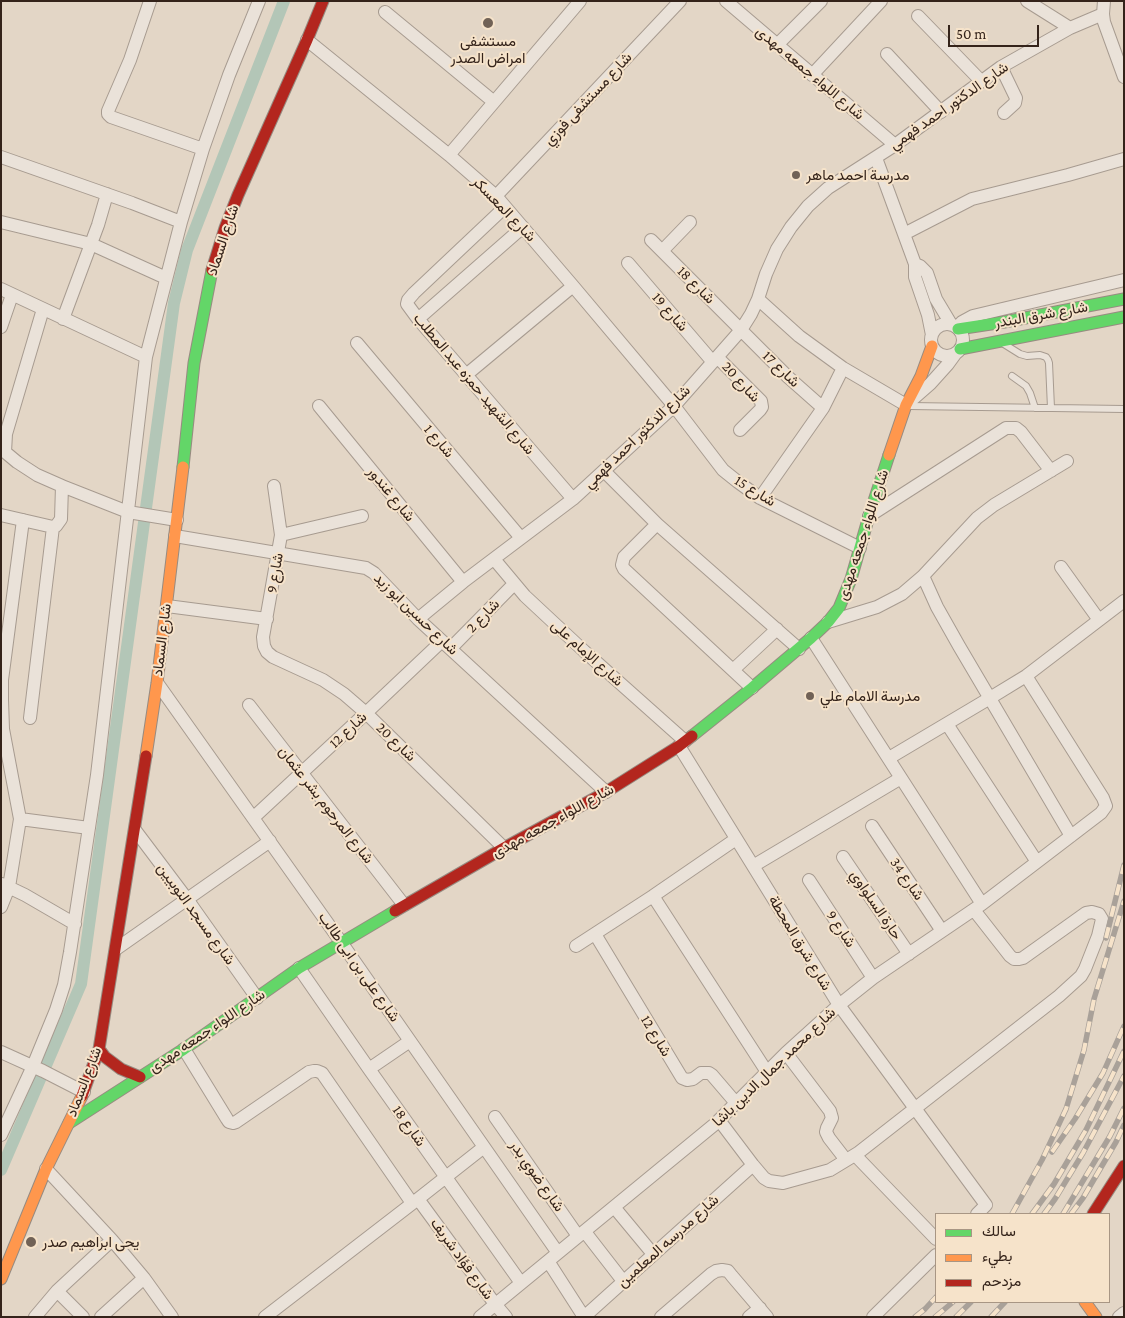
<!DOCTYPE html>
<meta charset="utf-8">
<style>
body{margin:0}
#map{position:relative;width:1125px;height:1318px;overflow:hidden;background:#e3d6c6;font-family:"Crimson Pro",Vazirmatn,serif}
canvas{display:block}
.frame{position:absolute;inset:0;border:2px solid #34231a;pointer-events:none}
.legend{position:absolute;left:935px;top:1213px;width:175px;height:90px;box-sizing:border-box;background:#f6e3ca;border:1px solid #a89684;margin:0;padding:6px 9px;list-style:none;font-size:15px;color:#34231a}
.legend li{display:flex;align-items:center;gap:10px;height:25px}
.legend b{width:25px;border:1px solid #a89684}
.scale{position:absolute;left:948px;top:25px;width:91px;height:22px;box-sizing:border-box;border:2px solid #34231a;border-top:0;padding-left:6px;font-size:15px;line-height:18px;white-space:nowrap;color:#34231a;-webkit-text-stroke:4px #f6e3ca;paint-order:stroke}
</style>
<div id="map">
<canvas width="1125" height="1318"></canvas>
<div class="frame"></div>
<ul class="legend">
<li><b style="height:6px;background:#63d668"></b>سالك</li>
<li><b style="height:6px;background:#ff974d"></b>بطيء</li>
<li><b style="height:6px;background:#b3261e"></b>مزدحم</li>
</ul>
<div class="scale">50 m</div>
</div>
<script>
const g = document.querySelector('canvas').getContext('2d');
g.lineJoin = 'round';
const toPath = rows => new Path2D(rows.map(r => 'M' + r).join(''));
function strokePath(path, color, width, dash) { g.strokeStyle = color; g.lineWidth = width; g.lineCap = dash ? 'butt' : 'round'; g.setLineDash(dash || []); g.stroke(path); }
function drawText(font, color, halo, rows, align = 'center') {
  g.font = font + ' "Crimson Pro",Vazirmatn,serif'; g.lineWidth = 4; g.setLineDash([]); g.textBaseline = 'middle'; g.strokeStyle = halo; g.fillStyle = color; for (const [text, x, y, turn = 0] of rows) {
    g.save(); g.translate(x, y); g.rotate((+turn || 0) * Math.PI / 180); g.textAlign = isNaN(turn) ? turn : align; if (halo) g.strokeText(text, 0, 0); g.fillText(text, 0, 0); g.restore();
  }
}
strokePath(toPath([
 [1,1170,81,984,174,303,187,250,284,1]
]), '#b3c6b7', 12);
const lane = toPath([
 [1004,344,1020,354,1027,356,1040,355,1046,357,1048,360,1049,363,1051,408],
 [1012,376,1026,386,1030,393,1035,408],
 [909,406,1124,409]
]);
const street = toPath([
 [150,1,130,60,108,111,108,114,111,117,203,149],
 [726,1,895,145],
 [1027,1,1070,28],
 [1104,1,1103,14,1104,22,1124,77],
 [385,12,494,102],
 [918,16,981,81],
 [307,40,449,155,496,196,573,286,674,406,723,470,738,482,760,498,860,548],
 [777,45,821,1],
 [887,54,941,112],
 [1001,67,1016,98,1015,103,1004,113],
 [812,75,881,1],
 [449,155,580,1],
 [1,157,132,203,181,222],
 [876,158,915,264,915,277,928,315,932,335],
 [496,196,680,1],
 [505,207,414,293,408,300,407,304,418,319,573,499],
 [1,222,91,244,166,278],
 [904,234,972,199,1068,175,1124,159],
 [651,240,788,377,823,408],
 [662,251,690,222],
 [628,263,712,361],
 [915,264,920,266,927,273,936,299,951,324],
 [1,289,146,357],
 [758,299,799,336,843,368,906,405,930,384,948,364,956,353],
 [43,309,6,434,5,452,17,462,37,475,62,486,128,512,177,520],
 [63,319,98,225,107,194],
 [418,319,523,227],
 '931 340a16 16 0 1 1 32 0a16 16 0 1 1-32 0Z',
 [1,327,12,295],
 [957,327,962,322,973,316,1124,280],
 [357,343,521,538],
 [717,357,761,401,762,407,760,410,740,430],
 [466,375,573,286],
 [319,406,463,582],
 [604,471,657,524,799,649],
 [274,486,281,535,263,637,264,646,267,652,273,657,323,680,344,694,366,713,504,848],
 [760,498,823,408,843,368],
 [1,515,53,527,30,718],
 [869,516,1006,428,1016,428,1021,432,1051,471],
 [657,524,624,557,622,565,624,569,752,688],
 [53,527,56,526,61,519,62,486],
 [281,535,362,516],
 [175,536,366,568,374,573,418,619,606,792],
 [494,559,525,596,584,651,685,741],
 [1061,567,1099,620],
 [923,576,977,518,994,505,1067,461],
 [167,606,267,619],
 [418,619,463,582,573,499,674,406,741,330,751,314,758,299,766,274,777,249,791,227,808,206,828,188,895,145,1001,67,1070,28,1103,14],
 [828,622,877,607,902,594,923,576,937,607,959,646,1071,836],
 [811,638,982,904],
 [451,648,514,584],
 [733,670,777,629],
 [158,684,341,942,558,1253],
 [249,705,404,905],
 [947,724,1037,862],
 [679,746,839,1005,986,1205,977,1214],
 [889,758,990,698,1026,676,1124,601],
 [253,818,366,713,442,641],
 [20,819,89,828],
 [872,826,942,931],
 [135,830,187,899,257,998],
 [843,857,909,954],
 [753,866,901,778],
 [809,880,873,978],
 [2,884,25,895,75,924],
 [653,896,767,1072],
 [1,907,9,887,20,819,3,729,2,700,2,680,23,520],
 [595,934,682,1078,687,1080,693,1079,701,1073,709,1073,712,1075,736,1103],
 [576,946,653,896,736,839],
 [116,949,270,841],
 [299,968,369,1069,521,1283],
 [184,1049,227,1119,229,1122,233,1123,236,1122,309,1072,314,1071,317,1071,322,1073,412,1203],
 [1,1052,43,1071,84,1092],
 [786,1053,830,1111,832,1118,827,1128,826,1132,829,1138,846,1160],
 [369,1069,410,1041],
 [495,1117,578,1236],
 [719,1120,753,1165,764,1178,769,1181,783,1183,830,1170,858,1153,1059,996,1081,976,1085,969,1098,936,1102,919,1099,914,1092,912,1086,913,1023,958,1019,959,1014,959,1010,956,974,910],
 [1,1135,33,1066,56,1010,64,985,70,952,97,775,146,357,181,222,203,149,229,75,259,1],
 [855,1155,936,1239],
 [46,1169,112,1240,144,1278,172,1317],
 [418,1199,495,1304,506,1317],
 [614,1207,653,1254],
 [585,1232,623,1281],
 [548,1261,584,1317],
 [57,1291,83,1317],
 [35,1317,57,1291,112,1240],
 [101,1317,144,1278],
 [265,1317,418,1199,484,1147],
 [480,1317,715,1124,786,1053,839,1005,873,978,982,904,1101,813,1106,806,1103,798,1026,676],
 [584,1317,753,1165],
 [661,1317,711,1274,716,1271,722,1270,728,1271,732,1276,767,1317],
 [749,1317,760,1308],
 [873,1317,936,1255],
 [1119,1317,1124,1313]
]);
const fast = toPath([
 [958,329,1004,322,1124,299],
 [960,349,1124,317],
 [183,467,194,363,212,270],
 [692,736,752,688,811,638,828,622,839,608,851,579,869,516,889,455],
 [69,1123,184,1049,299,968,395,911]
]);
const slow = toPath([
 [889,455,906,405,921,376,932,346],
 [146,756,157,683,183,467],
 [1,1279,46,1169,82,1096],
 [1085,1302,1096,1317]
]);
const jam = toPath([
 [212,270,225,228,238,195,307,40,323,1],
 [395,911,504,848,606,792,679,746,692,736],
 [99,1049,105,1057,121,1069,140,1077],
 [82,1096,99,1049,146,756],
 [1093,1214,1124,1166]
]);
strokePath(lane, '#a79b90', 8);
strokePath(street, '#a79b90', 14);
strokePath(fast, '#978b81', 13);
strokePath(slow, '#978b81', 13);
strokePath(jam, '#978b81', 13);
strokePath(lane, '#eae2d9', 6);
strokePath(street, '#eae2d9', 12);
strokePath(fast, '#63d668', 11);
strokePath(slow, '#ff974d', 11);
strokePath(jam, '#b3261e', 11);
const rail = toPath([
 [1106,938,1124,865],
 [1052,1152,1075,1119,1103,1073,1124,1026],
 [1012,1214,1042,1160,1066,1109,1084,1050,1094,999,1124,901],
 [1032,1214,1054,1184,1086,1130,1124,1051],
 [1044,1214,1055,1199,1083,1153,1124,1076],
 [1063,1214,1110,1136,1124,1108],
 [1071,1214,1083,1198,1116,1142,1124,1125],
 [915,1317,925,1309,936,1297],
 [935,1317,953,1302],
 [956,1317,971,1302],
 [991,1317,1005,1302]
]);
strokePath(rail, '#a9a199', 5.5);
strokePath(rail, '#f6e3ca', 4, [11]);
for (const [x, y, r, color] of [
 [488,23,6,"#716256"],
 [796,175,5,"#716256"],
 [810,696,5,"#716256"],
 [31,1242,6,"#716256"]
]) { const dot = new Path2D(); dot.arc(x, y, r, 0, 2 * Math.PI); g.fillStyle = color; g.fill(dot); strokePath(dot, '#f6e3ca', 2); }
drawText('15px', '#34231a', '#f6e3ca', [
 ["مستشفى",488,41,"center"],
 ["امراض الصدر",488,58,"center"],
 ["مدرسة احمد ماهر",806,175],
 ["مدرسة الامام علي",820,696],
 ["يحى ابراهيم صدر",42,1242]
], 'left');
drawText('15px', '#34231a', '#f6e3ca', [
 ["شارع اللواء جمعه مهدى",810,73,40],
 ["شارع مستشفى فوزي",588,99,-47],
 ["شارع الدكتور احمد فهمي",949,106,-35],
 ["شارع المعسكر",504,209,46],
 ["شارع السماد",223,240,-72],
 ["شارع 18",696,285,45],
 ["شارع 19",670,312,49],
 ["شارع شرق البندر",1041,315,-10],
 ["شارع 17",781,369,44],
 ["شارع 20",741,382,48],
 ["شارع الشهيد حمزه عبد المطلب",474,384,50],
 ["شارع الدكتور احمد فهمي",637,437,-44],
 ["شارع 1",439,441,50],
 ["شارع 15",755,491,32],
 ["شارع غندور",391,494,51],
 ["شارع اللواء جمعه مهدى",863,535,-72],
 ["شارع 9",275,573,-80],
 ["شارع حسين ابو زيد",416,614,44],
 ["شارع 2",483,616,-46],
 ["شارع السماد",162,640,-83],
 ["شارع الإمام على",587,653,42],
 ["شارع 12",348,730,-43],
 ["شارع 20",396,742,44],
 ["شارع المرحوم بشر عثمان",326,805,52],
 ["شارع اللواء جمعه مهدى",553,821,-29],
 ["شارع 34",907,879,56],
 ["حارة السلواوي",876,905,56],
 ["شارع مسجد النوبيين",196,914,54],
 ["شارع 9",841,929,57],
 ["شارع شرق المحطة",800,943,59],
 ["شارع على بن ابى طالب",359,967,55],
 ["شارع اللواء جمعه مهدى",207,1031,-34],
 ["شارع 12",656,1036,59],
 ["شارع محمد جمال الدين باشا",774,1067,-44],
 ["شارع السماد",84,1082,-69],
 ["شارع 18",409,1126,55],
 ["شارع ضوي بدر",537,1176,55],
 ["شارع مدرسه المعلمين",668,1241,-42],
 ["شارع فؤاد شريف",462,1259,54]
]);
</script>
